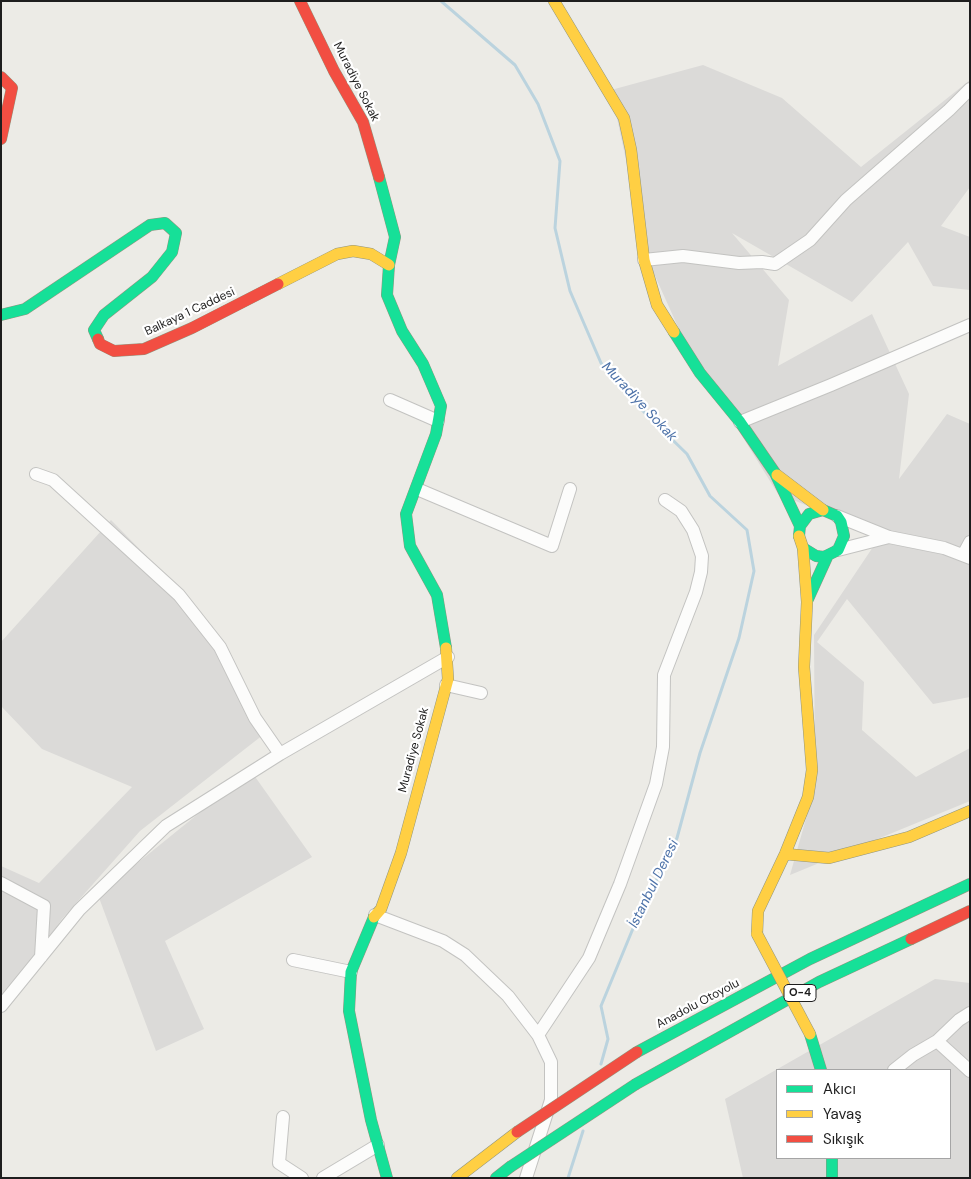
<!DOCTYPE html>
<meta charset="utf-8">
<style>
body{margin:0}
#map{position:relative;width:971px;height:1179px;overflow:hidden;background:#ecebe6;font-family:"DM Sans",sans-serif}
canvas{display:block}
.frame{position:absolute;inset:0;border:2px solid #1e1e1e;pointer-events:none}
.legend{position:absolute;left:776px;top:1069px;width:175px;height:90px;box-sizing:border-box;background:#fff;border:1px solid #a5a5a5;margin:0;padding:6px 9px;list-style:none;font-size:15px;color:#1e1e1e}
.legend li{display:flex;align-items:center;gap:10px;height:25px}
.legend b{width:25px;border:1px solid #a5a5a5}
</style>
<div id="map">
<canvas width="971" height="1179"></canvas>
<div class="frame"></div>
<ul class="legend">
<li><b style="height:6px;background:#16e098"></b>Akıcı</li>
<li><b style="height:6px;background:#ffcf43"></b>Yavaş</li>
<li><b style="height:6px;background:#f24e42"></b>Sıkışık</li>
</ul>
</div>
<script>
const g = document.querySelector('canvas').getContext('2d');
g.lineJoin = 'round';
function fillPath(path, color) { g.fillStyle = color; g.fill(path, 'evenodd'); }
const toPath = rows => new Path2D(rows.map(r => 'M' + r).join(''));
function strokePath(path, color, width, dash) { g.strokeStyle = color; g.lineWidth = width; g.lineCap = dash ? 'butt' : 'round'; g.setLineDash(dash || []); g.stroke(path); }
function drawText(font, color, halo, rows, align = 'center') {
  g.font = font + ' "DM Sans",sans-serif'; g.lineWidth = 4.5; g.setLineDash([]); g.textBaseline = 'middle'; g.strokeStyle = halo; g.fillStyle = color; for (const [text, x, y, turn = 0] of rows) {
    g.save(); g.translate(x, y); g.rotate((+turn || 0) * Math.PI / 180); g.textAlign = isNaN(turn) ? turn : align; if (halo) g.strokeText(text, 0, 0); g.fillText(text, 0, 0); g.restore();
  }
}
fillPath(toPath([
 [703,65,782,98,861,167,970,80,970,187,941,226,970,237,970,290,933,286,908,242,852,302,732,233,789,300,778,366,872,314,909,394,899,479,947,414,970,424,970,697,933,704,847,599,817,642,864,682,862,730,916,777,970,748,970,801,790,875,815,787,814,635,881,535,778,494,687,347,647,258,611,90],
 [111,520,172,582,268,731,140,831,62,919,1,1010,1,866,39,883,132,787,42,749,1,706,1,642],
 [251,771,312,857,165,941,204,1029,156,1051,98,895],
 [935,979,970,983,970,1178,743,1178,725,1099],
 [777,1070,950,1070,950,1158,777,1158]
]), '#dbdad8');
strokePath(toPath([
 [441,1,515,65,538,104,560,161,555,228,570,291,601,363,643,411,687,454,710,496,747,530,754,571,739,638,700,753,677,838,634,926,601,1006,608,1039,601,1064],
 [568,1178,583,1131]
]), '#bbd3de', 3);
const street = toPath([
 [644,260,683,256,739,263,762,262,775,264,810,240,846,200,949,110,970,89],
 [390,400,438,421],
 [740,422,831,385,970,325],
 [36,474,53,480,179,595,220,647,255,718,280,754],
 [417,489,552,546,570,489],
 [837,516,889,537,944,548,970,558],
 [838,550,889,537],
 [963,555,970,542],
 [446,685,481,693],
 [1,883,44,906,41,957],
 [375,915,443,941,465,955,508,996,538,1035,551,1062,551,1100,526,1178],
 [293,960,351,972],
 [1,1006,79,910,166,826,280,754,448,657],
 [538,1035,589,958,620,884,656,784,663,747,664,675,696,592,701,572,702,556,693,530,681,511,665,500],
 [937,1041,970,1071],
 [894,1070,913,1055,937,1041,959,1020,970,1013],
 [283,1117,279,1163,302,1178],
 [323,1178,378,1145]
]);
const fast = toPath([
 [379,177,395,237,389,265,387,295,402,331,423,364,441,406,436,434,406,514,410,546,437,595,446,648],
 [1,315,25,309,150,225,165,223,176,233,172,252,152,277,104,315,94,330,98,339],
 [674,332,700,373,740,422,775,473,800,526],
 [799,536,800,526,809,514,823,510,837,516,841,522,844,536,838,550,824,557,816,556,803,548],
 [808,599,828,555],
 [374,917,351,972,349,1011,371,1120,387,1178],
 [810,1034,821,1070],
 [637,1052,810,959,970,884],
 [636,1084,819,982,911,939],
 [832,1158,832,1178],
 [496,1178,510,1167]
]);
const slow = toPath([
 [554,1,624,118,631,150,644,260,657,305,674,332],
 [278,284,337,254,353,251,371,254,389,265],
 [777,475,823,510],
 [785,854,829,858,909,837,970,811],
 [374,917,381,909,401,853,448,679,446,648],
 [757,934,758,911,785,854,808,797,812,770,804,667,807,602,803,548,799,536],
 [457,1178,517,1132]
]);
const jam = toPath([
 [300,1,334,71,363,122,379,177],
 [1,77,12,88,1,139],
 [98,339,100,344,114,351,144,349,192,328,278,284],
 [911,939,970,911]
]);
strokePath(street, '#c3c3c1', 14);
strokePath(fast, '#91957f', 12);
strokePath(slow, '#91957f', 12);
strokePath(jam, '#91957f', 12);
strokePath(street, '#fcfcfb', 12);
strokePath(fast, '#16e098', 11);
strokePath(slow, '#ffcf43', 11);
strokePath(jam, '#f24e42', 11);
const fastBridge = toPath([
 [510,1167,636,1084]
]);
const slowBridge = toPath([
 [757,934,810,1034]
]);
const jamBridge = toPath([
 [517,1132,637,1052]
]);
strokePath(fastBridge, '#91957f', 12, []);
strokePath(slowBridge, '#91957f', 12, []);
strokePath(jamBridge, '#91957f', 12, []);
strokePath(fastBridge, '#16e098', 11);
strokePath(slowBridge, '#ffcf43', 11);
strokePath(jamBridge, '#f24e42', 11);
for (const [x, y, w] of [
 [800,993,32]
]) { const box = new Path2D(); box.roundRect(x - w / 2, y - 8.5, w, 17, 4); g.fillStyle = '#fff'; g.fill(box); strokePath(box, '#1e1e1e', 1); }
drawText('bold 11px', '#1e1e1e', null, [
 ["O-4",800,993]
]);
drawText('12px', '#1e1e1e', '#fff', [
 ["Muradiye Sokak",356,82,63],
 ["Balkaya 1 Caddesi",190,312,-25],
 ["Muradiye Sokak",414,750,-75],
 ["Anadolu Otoyolu",698,1004,-28]
]);
drawText('italic 14px', '#4e73a9', '#fff', [
 ["Muradiye Sokak",639,402,47],
 ["İstanbul Deresi",654,884,-64]
]);
</script>
